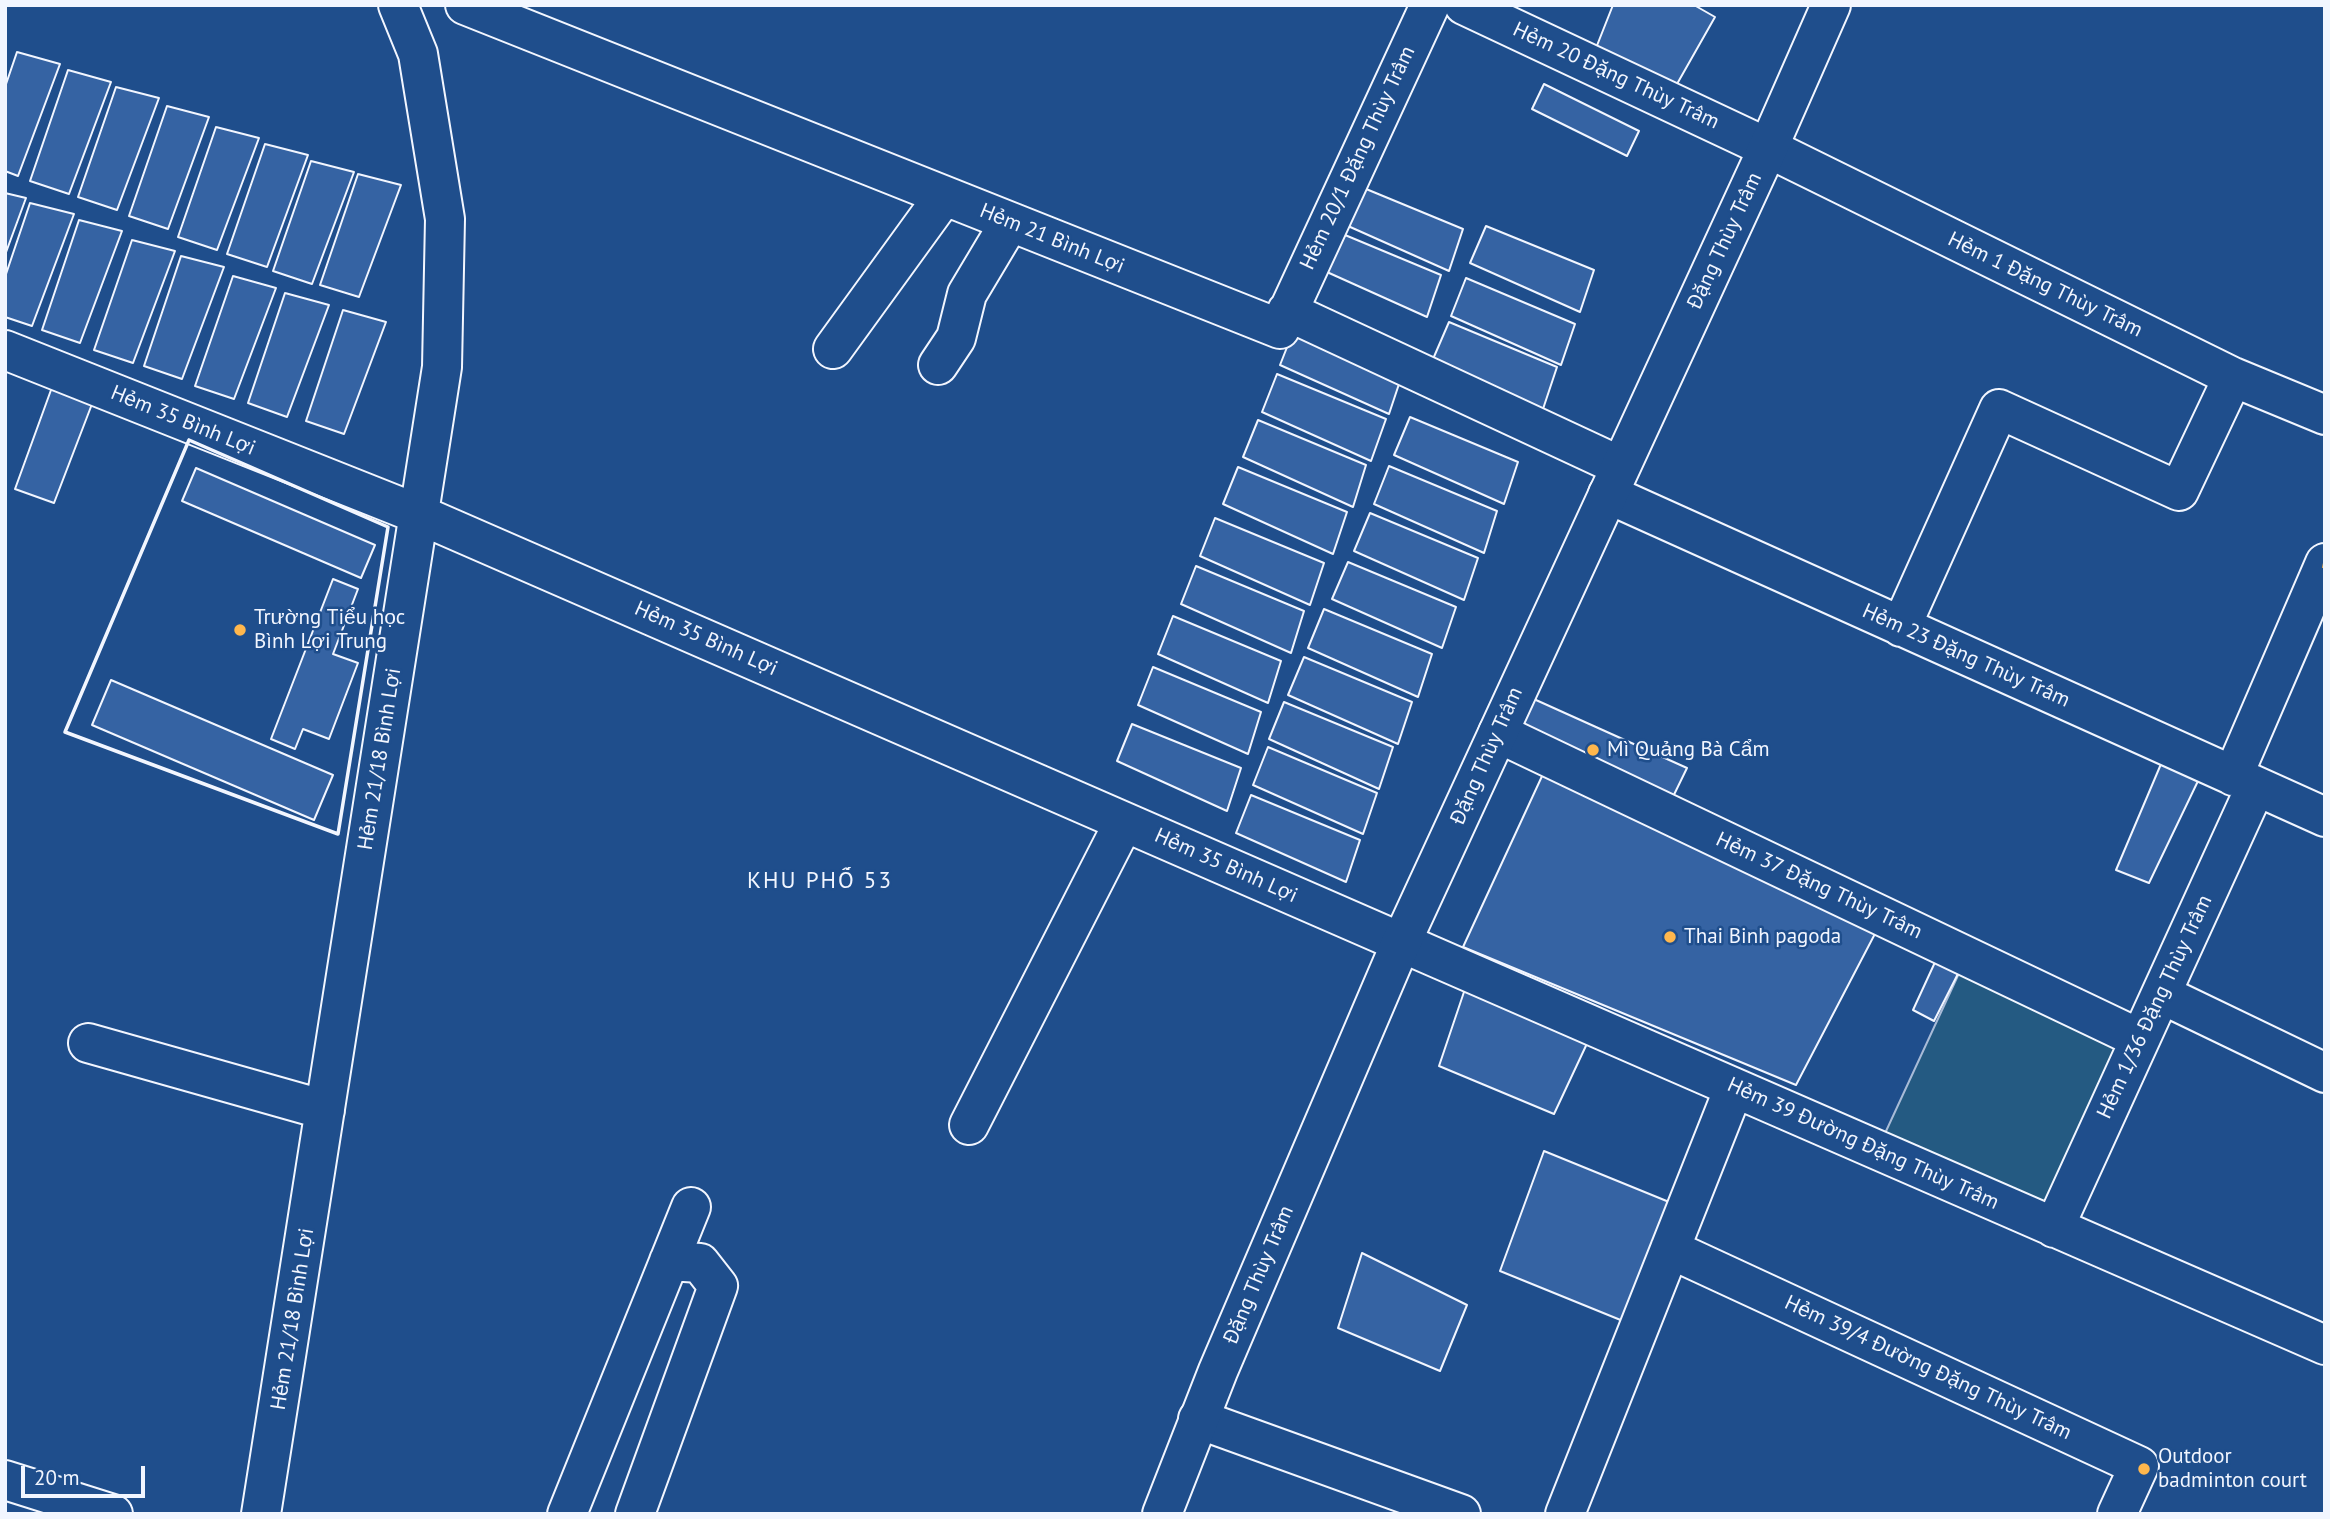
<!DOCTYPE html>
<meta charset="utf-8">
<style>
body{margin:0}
#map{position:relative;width:2330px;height:1519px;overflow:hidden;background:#1f4e8c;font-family:"PT Sans",sans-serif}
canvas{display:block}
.frame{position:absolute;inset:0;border:7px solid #f2f6ff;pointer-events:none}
.scale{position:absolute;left:21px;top:1466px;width:124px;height:32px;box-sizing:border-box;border:4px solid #f2f6ff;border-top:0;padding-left:9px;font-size:21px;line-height:24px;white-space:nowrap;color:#f2f6ff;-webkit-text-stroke:5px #1f4e8c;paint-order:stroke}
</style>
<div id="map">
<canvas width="2330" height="1519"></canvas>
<div class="frame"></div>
<div class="scale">20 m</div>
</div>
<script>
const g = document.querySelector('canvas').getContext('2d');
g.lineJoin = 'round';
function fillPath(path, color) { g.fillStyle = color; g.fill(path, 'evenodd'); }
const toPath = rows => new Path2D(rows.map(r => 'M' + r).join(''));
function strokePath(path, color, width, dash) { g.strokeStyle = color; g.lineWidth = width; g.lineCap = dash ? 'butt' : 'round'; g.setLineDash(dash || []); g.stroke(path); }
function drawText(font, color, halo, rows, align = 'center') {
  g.font = font + ' "PT Sans",sans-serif'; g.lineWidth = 5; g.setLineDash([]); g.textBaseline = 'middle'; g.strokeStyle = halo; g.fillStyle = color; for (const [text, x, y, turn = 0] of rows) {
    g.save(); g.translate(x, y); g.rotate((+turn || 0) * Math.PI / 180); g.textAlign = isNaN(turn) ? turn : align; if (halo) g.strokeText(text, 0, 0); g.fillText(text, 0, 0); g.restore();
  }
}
const green = toPath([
 [1967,956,2138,1042,2053,1222,1881,1142,1967,956]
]);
fillPath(green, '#245a82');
strokePath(green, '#a8bbd7', 2);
const building = toPath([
 [1613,5,1694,5,1715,17,1677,84,1596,48,1613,5],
 [17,52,60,64,18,176,5,171,5,87,17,52],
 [68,70,111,82,69,194,30,181,68,70],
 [1544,84,1639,131,1627,156,1532,109,1544,84],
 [116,87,159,98,117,210,78,197,116,87],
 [167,106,209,117,168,229,129,216,167,106],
 [216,127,259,138,217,250,178,237,216,127],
 [265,144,308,155,267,267,227,254,265,144],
 [311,161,354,172,312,284,273,271,311,161],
 [358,174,401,185,359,297,320,285,358,174],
 [1354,184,1463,229,1449,271,1339,222,1354,184],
 [5,193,26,198,5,255,5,193],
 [30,203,74,214,32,326,5,317,5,277,30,203],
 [79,220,122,231,80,343,42,330,79,220],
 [1486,226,1594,270,1580,312,1470,263,1486,226],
 [1333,230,1441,275,1427,317,1318,268,1333,230],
 [132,240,175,251,133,363,94,350,132,240],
 [181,256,224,267,182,379,144,366,181,256],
 [233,276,276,288,234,399,195,386,233,276],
 [1466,278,1575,324,1561,365,1451,316,1466,278],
 [285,293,329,305,287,417,248,403,285,293],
 [343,310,386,322,344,434,306,421,343,310],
 [1449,322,1557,367,1543,409,1433,359,1449,322],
 [1295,327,1403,372,1389,414,1280,365,1295,327],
 [1277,374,1386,419,1371,461,1262,412,1277,374],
 [55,379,97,391,54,503,15,489,55,379],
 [1410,417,1518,462,1504,504,1394,455,1410,417],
 [1258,420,1366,465,1353,507,1243,457,1258,420],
 [1389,466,1497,511,1484,553,1374,504,1389,466],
 [1238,467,1347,512,1333,554,1223,504,1238,467],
 [196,468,375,545,361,578,182,501,196,468],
 [1370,513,1478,558,1464,600,1354,551,1370,513],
 [1215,518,1324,563,1310,605,1200,556,1215,518],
 [1348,562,1456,607,1442,648,1332,599,1348,562],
 [1196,566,1304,611,1291,653,1181,604,1196,566],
 [333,579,358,589,333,654,358,663,329,739,303,729,295,749,271,739,333,579],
 [1324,609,1432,654,1418,697,1308,648,1324,609],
 [1173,616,1281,661,1268,703,1158,654,1173,616],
 [1304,657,1412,702,1398,744,1288,695,1304,657],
 [1153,667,1261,712,1248,754,1138,705,1153,667],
 [111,680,333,775,314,820,92,725,111,680],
 [1516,691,1687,768,1668,807,1498,733,1516,691],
 [1284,702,1393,747,1379,789,1269,739,1284,702],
 [1132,724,1241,768,1227,811,1117,761,1132,724],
 [1268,747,1377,793,1363,834,1253,785,1268,747],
 [2161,764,2198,781,2149,883,2116,870,2161,764],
 [1543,774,1878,928,1796,1085,1463,947,1543,774],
 [1251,795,1360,840,1346,882,1236,833,1251,795],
 [1942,947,1967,956,1934,1021,1913,1010,1942,947],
 [1466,986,1591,1035,1554,1114,1439,1066,1466,986],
 [1544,1151,1674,1204,1623,1321,1500,1271,1544,1151],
 [1362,1253,1467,1305,1440,1371,1338,1328,1362,1253]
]);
fillPath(building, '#3563a3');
strokePath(building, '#f2f6ff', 2);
const minor = toPath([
 [465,5,1280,329,1430,5],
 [1464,5,1768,148,2233,377,2325,415],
 [1287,311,1620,466],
 [833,349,944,196],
 [5,350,418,514,2325,1345],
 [938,365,956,338,967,294,1010,222],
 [1608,494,2325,817],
 [1901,627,1999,409,2179,491,2233,377],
 [1498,733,2140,1039],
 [2233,776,2325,563],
 [2161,994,2325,1073],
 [88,1043,325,1110],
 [969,1125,1124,822],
 [2054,1228,2256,786],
 [1670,1249,2139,1466,2117,1514],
 [1198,1419,1461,1514],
 [5,1480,113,1514],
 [261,1514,442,367,445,219,418,54,398,5],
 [567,1514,691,1207],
 [635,1514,718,1286,700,1263,669,1261],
 [1565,1514,1734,1088]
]);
const major = toPath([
 [1162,1514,1218,1371,1401,943,1768,148,1831,5]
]);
strokePath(minor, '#f2f6ff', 42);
strokePath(major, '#f2f6ff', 42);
strokePath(minor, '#1f4e8c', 38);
strokePath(major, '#1f4e8c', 38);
strokePath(toPath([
 [189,440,388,527,338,834,65,732,189,440]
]), '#f2f6ff', 3.5);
strokePath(toPath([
 [2323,568,2325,558]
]), '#ffb74d', 2, [24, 5, 3.5, 5]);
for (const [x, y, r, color] of [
 [240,630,7,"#ffb74d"],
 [1593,750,7,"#ffb74d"],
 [1670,937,7,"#ffb74d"],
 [2144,1469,7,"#ffb74d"]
]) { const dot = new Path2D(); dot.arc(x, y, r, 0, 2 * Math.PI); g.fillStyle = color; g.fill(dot); strokePath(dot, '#1f4e8c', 2.5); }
drawText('21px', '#f2f6ff', '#1f4e8c', [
 ["Hẻm 20 Đặng Thùy Trâm",1616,76,25],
 ["Hẻm 20/1 Đặng Thùy Trâm",1358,158,-65],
 ["Hẻm 21 Bình Lợi",1052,239,22],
 ["Đặng Thùy Trâm",1725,241,-65],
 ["Hẻm 1 Đặng Thùy Trâm",2045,285,26],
 ["Hẻm 35 Bình Lợi",183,421,22],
 ["Hẻm 35 Bình Lợi",706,639,24],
 ["Hẻm 23 Đặng Thùy Trâm",1966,656,24],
 ["Đặng Thùy Trâm",1487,756,-66],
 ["Hẻm 21/18 Bình Lợi",380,759,-81],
 ["Hẻm 35 Bình Lợi",1226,866,24],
 ["Hẻm 37 Đặng Thùy Trâm",1819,886,25],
 ["Hẻm 1/36 Đặng Thùy Trâm",2155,1007,-65],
 ["Hẻm 39 Đường Đặng Thùy Trâm",1863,1144,24],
 ["Đặng Thùy Trâm",1259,1275,-67],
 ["Hẻm 21/18 Bình Lợi",293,1319,-81],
 ["Hẻm 39/4 Đường Đặng Thùy Trâm",1928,1368,25]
]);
drawText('21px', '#f2f6ff', '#1f4e8c', [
 ["Trường Tiểu học",254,618],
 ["Bình Lợi Trung",254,642],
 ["Mì Quảng Bà Cẩm",1607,750],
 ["Thai Binh pagoda",1684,937],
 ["Outdoor",2158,1457],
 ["badminton court",2158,1481]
], 'left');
g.letterSpacing = '2px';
drawText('23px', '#f2f6ff', '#1f4e8c', [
 ["KHU PHỐ 53",820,881]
]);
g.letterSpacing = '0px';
</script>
